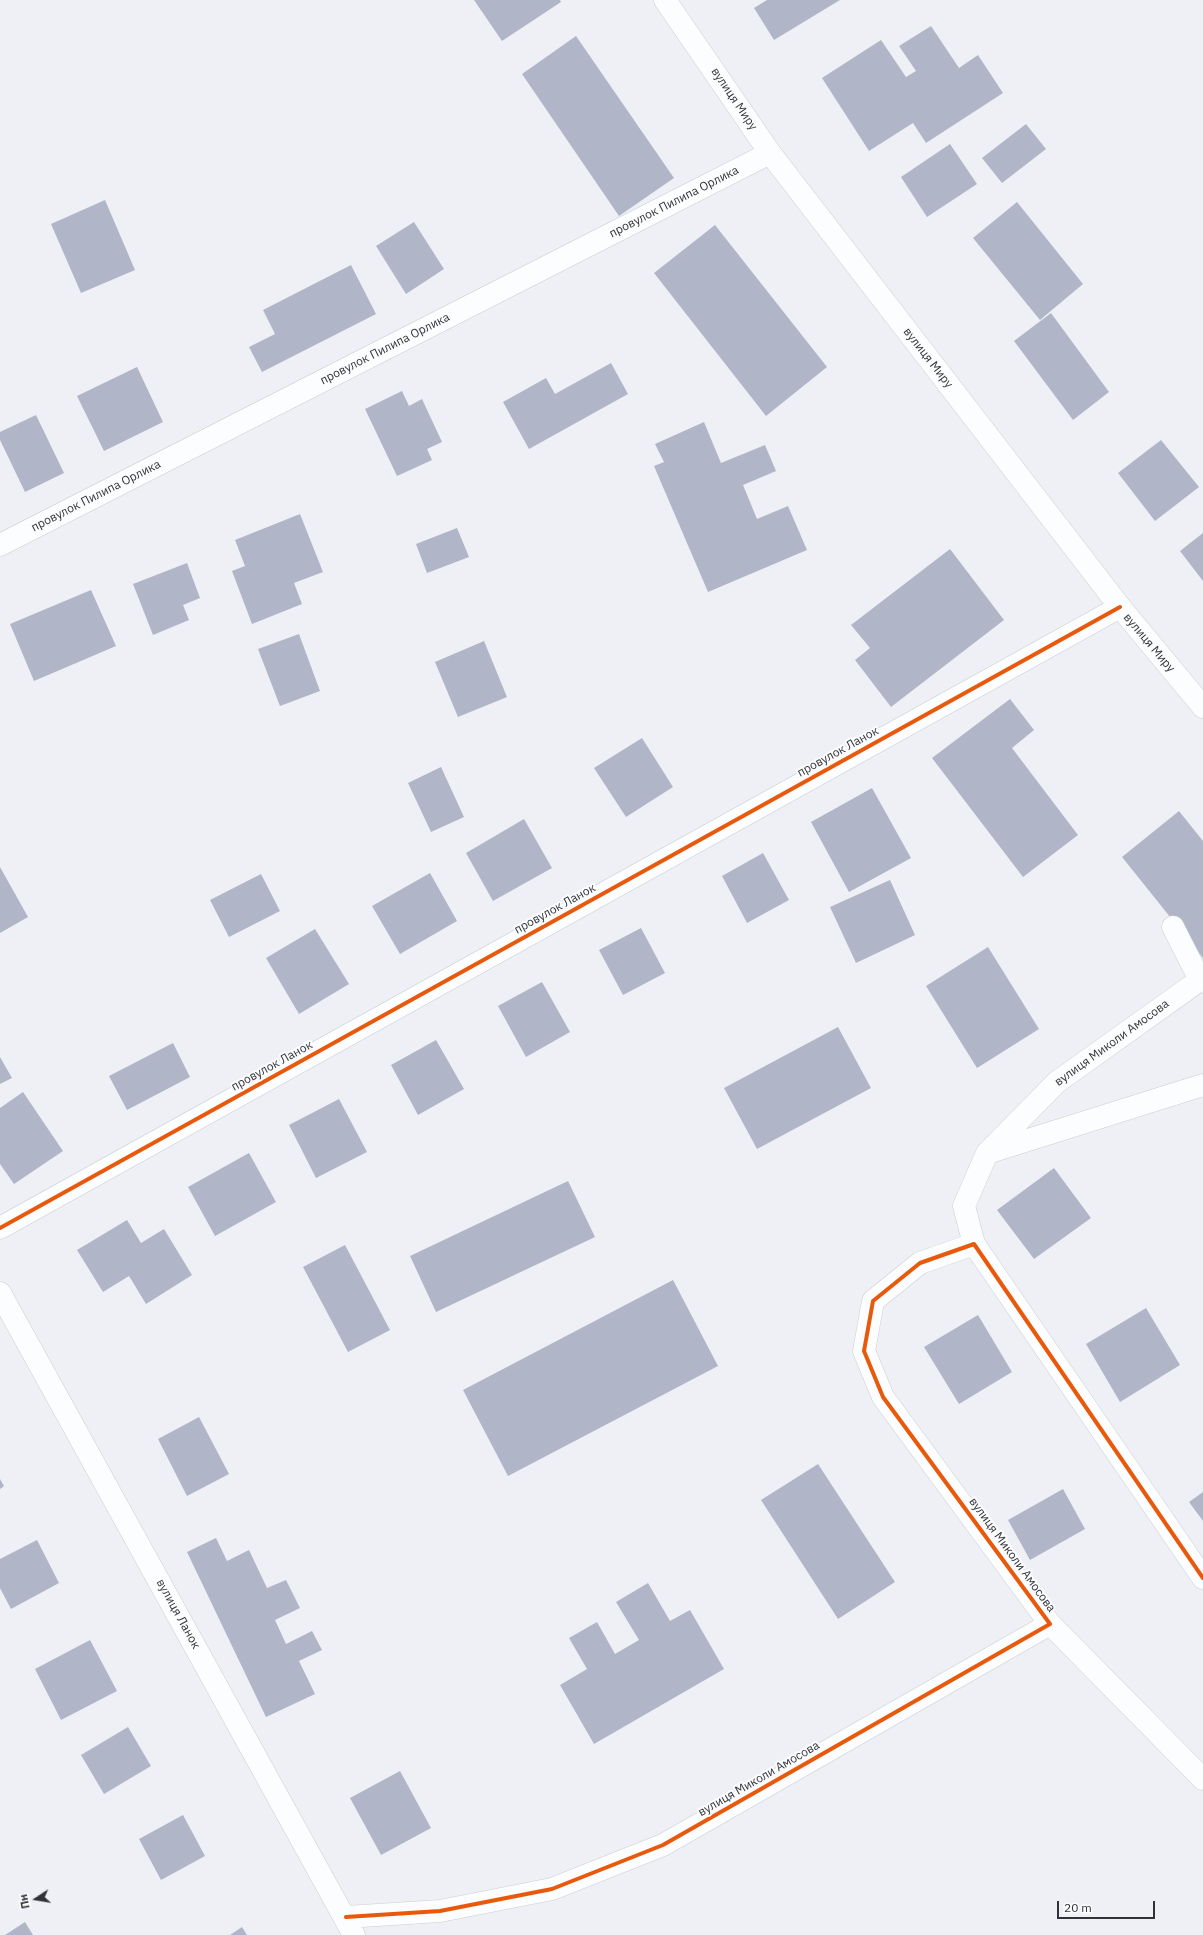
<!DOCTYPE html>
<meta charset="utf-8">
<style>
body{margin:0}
#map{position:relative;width:1203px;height:1935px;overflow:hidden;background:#eef0f5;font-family:"IBM Plex Sans",sans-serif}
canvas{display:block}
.north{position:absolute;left:16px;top:1879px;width:40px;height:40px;-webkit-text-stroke:3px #fbfcfe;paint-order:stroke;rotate:258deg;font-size:11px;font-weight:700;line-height:16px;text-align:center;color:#313236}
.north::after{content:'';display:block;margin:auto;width:14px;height:18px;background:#313236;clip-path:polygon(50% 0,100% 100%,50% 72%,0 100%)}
.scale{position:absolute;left:1057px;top:1901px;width:98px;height:18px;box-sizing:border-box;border:2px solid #313236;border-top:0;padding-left:5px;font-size:12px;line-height:14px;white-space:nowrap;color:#313236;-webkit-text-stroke:3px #fbfcfe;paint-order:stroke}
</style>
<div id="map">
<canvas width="1203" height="1935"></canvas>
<div class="north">Пн</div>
<div class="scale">20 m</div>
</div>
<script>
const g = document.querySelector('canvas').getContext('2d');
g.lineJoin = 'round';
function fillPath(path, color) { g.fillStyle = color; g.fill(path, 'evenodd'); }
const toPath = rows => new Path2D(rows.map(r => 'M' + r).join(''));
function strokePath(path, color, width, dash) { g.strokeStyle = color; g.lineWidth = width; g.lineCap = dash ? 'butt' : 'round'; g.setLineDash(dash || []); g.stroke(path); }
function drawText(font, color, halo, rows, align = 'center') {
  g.font = font + ' "IBM Plex Sans",sans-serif'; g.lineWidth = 4; g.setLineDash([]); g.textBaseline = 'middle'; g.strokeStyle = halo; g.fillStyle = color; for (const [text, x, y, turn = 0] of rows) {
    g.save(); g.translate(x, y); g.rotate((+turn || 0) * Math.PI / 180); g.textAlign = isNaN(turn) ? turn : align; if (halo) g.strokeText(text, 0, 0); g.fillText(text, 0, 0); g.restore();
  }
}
fillPath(toPath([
 [474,0,560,0,561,2,502,41],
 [767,0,840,0,774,40,754,8],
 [931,26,959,68,978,55,1003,93,926,143,913,123,869,151,822,78,881,40,906,77,916,71,899,46],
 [576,36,674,178,619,216,522,74],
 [1026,124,1046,149,1002,183,982,158],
 [950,144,977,184,927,217,901,177],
 [105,200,135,270,81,293,51,224],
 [1017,202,1083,284,1040,320,973,238],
 [414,222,444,269,406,294,376,246],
 [715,225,827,367,766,416,654,273],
 [351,265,376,314,262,372,249,347,275,334,263,310],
 [1051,313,1109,392,1073,420,1014,341],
 [611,363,628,394,529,449,503,402,546,378,555,394],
 [137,367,163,422,104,451,77,396],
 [402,391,409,406,422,399,442,442,427,449,432,460,397,476,365,409],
 [36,415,64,473,25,492,0,440,0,432],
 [704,422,721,463,765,445,776,471,743,485,757,519,788,506,807,550,708,592,654,466,664,462,655,444],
 [1161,440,1199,487,1155,521,1118,473],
 [300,514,323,572,294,583,302,604,252,624,232,571,245,566,235,540],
 [457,528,469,557,427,573,416,544],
 [1203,533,1203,581,1180,551],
 [950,549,1004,620,891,707,855,660,870,648,851,625],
 [187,563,200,598,183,605,189,620,153,635,133,584],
 [91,590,116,646,34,681,10,624],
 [299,634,320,691,280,706,258,649],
 [484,641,507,697,458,717,435,662],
 [1010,699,1034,730,1012,748,1078,835,1023,877,932,758],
 [642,738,673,787,626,817,594,768],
 [441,767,464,817,431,832,408,783],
 [872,788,911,858,849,892,811,822],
 [1179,811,1203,841,1203,958,1122,857],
 [524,819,552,868,493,901,466,853],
 [763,853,789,900,747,923,722,876],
 [0,867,28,917,0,933],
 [430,873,457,921,400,954,372,906],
 [261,874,280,911,229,937,210,900],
 [890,880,915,935,856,963,830,907],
 [641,928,665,973,623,995,599,950],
 [315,929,349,984,299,1014,266,958],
 [988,947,1039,1029,977,1068,926,986],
 [542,982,570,1032,526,1057,498,1006],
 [838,1027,871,1088,757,1149,724,1088],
 [436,1040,464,1089,418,1115,391,1065],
 [173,1043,190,1077,127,1110,109,1076],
 [0,1057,12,1078,0,1084],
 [23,1092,63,1151,14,1184,0,1164,0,1108],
 [339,1099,367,1152,316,1178,289,1125],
 [249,1153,276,1202,215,1236,188,1187],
 [1054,1168,1091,1218,1034,1259,997,1210],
 [568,1181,595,1237,436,1312,410,1256],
 [127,1220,141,1243,164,1229,192,1275,146,1304,129,1276,103,1292,77,1250],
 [345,1245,390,1330,348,1352,303,1267],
 [673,1280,718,1366,508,1476,463,1390],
 [1146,1308,1180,1365,1120,1402,1086,1344],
 [978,1315,1012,1372,959,1404,924,1347],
 [199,1417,229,1474,187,1496,158,1439],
 [818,1464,895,1582,838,1619,761,1500],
 [0,1479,4,1486,0,1489],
 [1063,1489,1085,1529,1030,1560,1008,1520],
 [1203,1492,1203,1521,1189,1502],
 [216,1538,227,1561,249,1550,267,1588,286,1580,300,1608,275,1620,286,1644,312,1631,322,1650,299,1661,315,1694,266,1717,187,1552],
 [37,1540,59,1583,11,1609,0,1588,0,1559],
 [648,1583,670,1621,690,1610,724,1669,594,1744,560,1685,587,1669,569,1638,597,1622,615,1654,639,1640,616,1602],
 [90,1640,117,1691,61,1720,35,1669],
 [128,1727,151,1766,104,1794,81,1755],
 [400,1771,431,1828,381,1855,350,1798],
 [183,1815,205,1856,161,1880,139,1839],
 [25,1922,33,1935,5,1935],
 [242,1927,247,1935,230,1935]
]), '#b0b6c8');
const minor = toPath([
 [0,545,770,153],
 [990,1152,1203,1085],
 [0,1228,1120,607],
 [974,1244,964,1206,987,1153,1057,1082,1200,980,1173,927],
 [0,1293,354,1935],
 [1050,1624,1203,1779],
 [346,1917,440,1911,552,1889,663,1845,1050,1624,883,1397,864,1351,873,1301,920,1263,974,1244,1203,1578]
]);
const secondary = toPath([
 [665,0,770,153,1120,607,1203,707]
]);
strokePath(minor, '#cbcdd1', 23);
strokePath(secondary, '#cbcdd1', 23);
strokePath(minor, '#fcfdfe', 22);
strokePath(secondary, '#fcfdfe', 22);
strokePath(toPath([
 [0,1228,1120,607],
 [346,1917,440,1911,552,1889,663,1845,1050,1624,883,1397,864,1351,873,1301,920,1263,974,1244,1203,1578]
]), '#e8590c', 4);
drawText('12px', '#313236', '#fbfcfe', [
 ["вулиця Миру",734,99,56],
 ["провулок Пилипа Орлика",674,202,-27],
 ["провулок Пилипа Орлика",385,349,-27],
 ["вулиця Миру",928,358,52],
 ["провулок Пилипа Орлика",96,496,-27],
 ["вулиця Миру",1149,643,50],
 ["провулок Ланок",838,752,-29],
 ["провулок Ланок",555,909,-29],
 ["вулиця Миколи Амосова",1112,1043,-36],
 ["провулок Ланок",272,1066,-29],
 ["вулиця Миколи Амосова",1012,1555,54],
 ["вулиця Ланок",178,1614,61],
 ["вулиця Миколи Амосова",759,1779,-30]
]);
</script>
